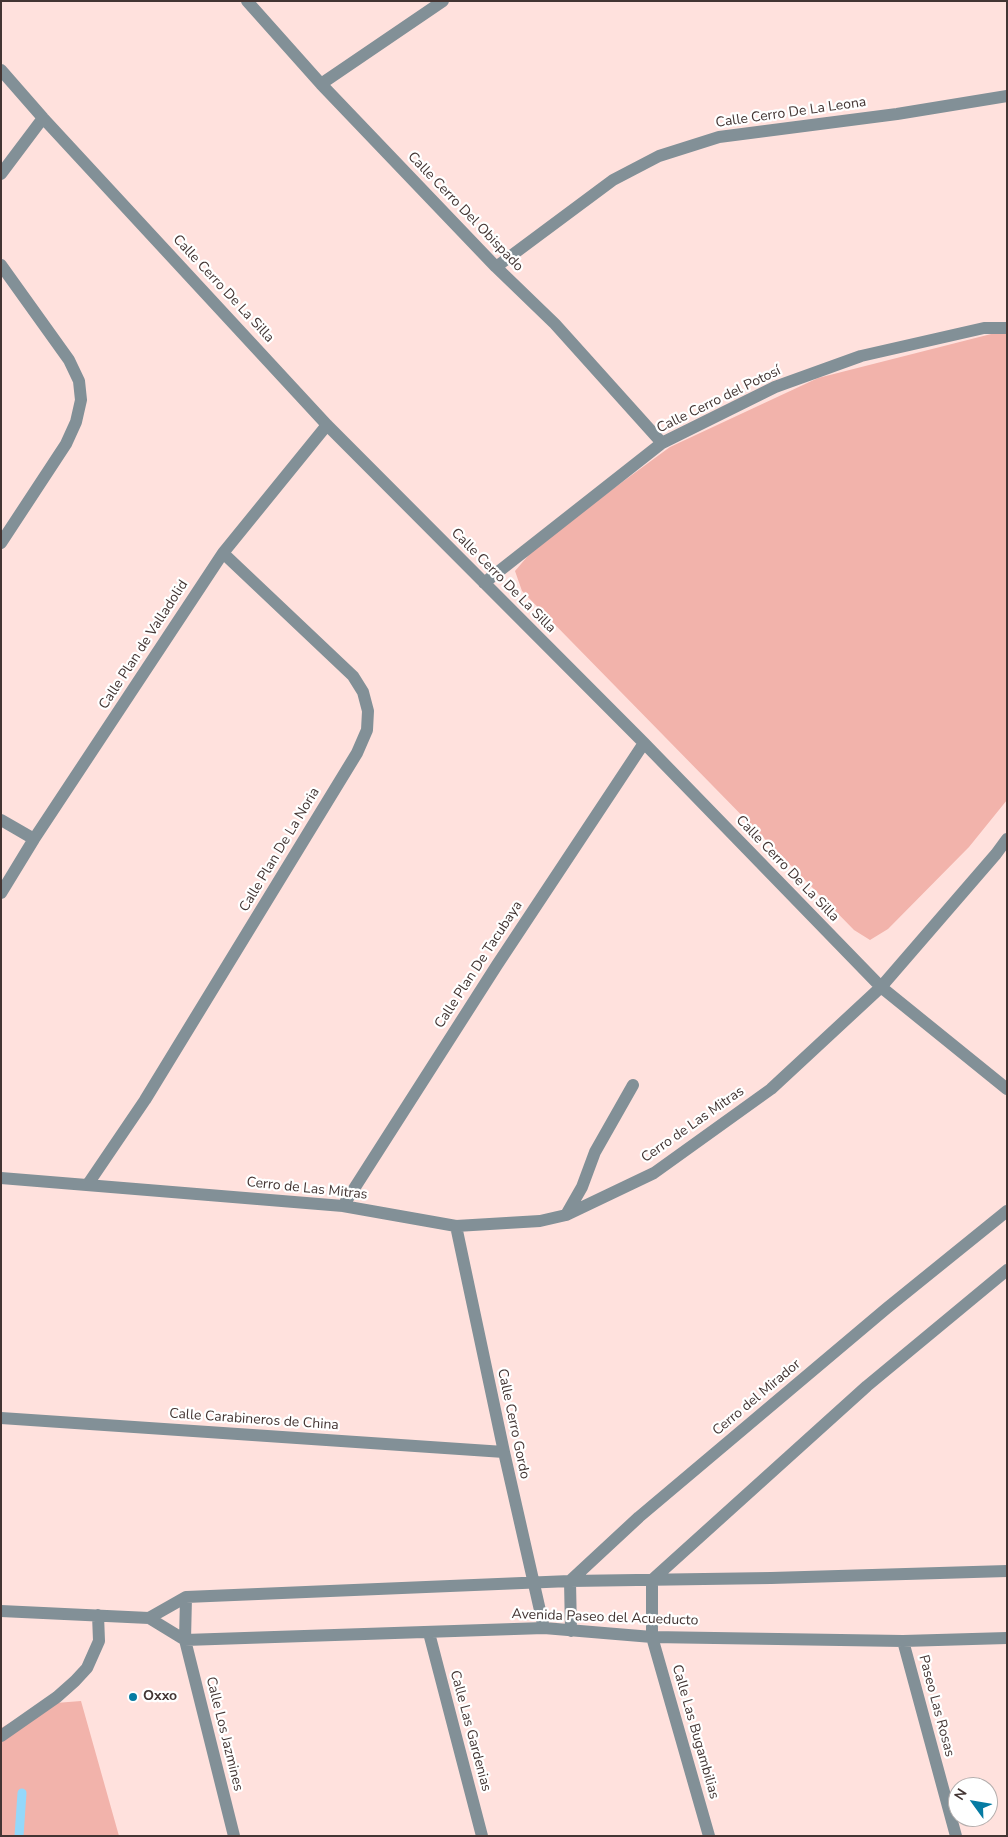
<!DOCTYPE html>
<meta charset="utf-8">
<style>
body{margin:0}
#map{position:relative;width:1008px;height:1837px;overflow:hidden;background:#ffe1dd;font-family:"Nunito Sans",sans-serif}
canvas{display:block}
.frame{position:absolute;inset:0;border:2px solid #433533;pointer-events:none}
.north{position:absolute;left:948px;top:1777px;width:50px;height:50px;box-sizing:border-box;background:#fff;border:1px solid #b4aead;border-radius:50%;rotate:302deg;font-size:14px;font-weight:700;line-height:20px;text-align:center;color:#433533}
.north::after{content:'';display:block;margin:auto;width:18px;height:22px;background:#067ba3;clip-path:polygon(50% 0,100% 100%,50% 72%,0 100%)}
</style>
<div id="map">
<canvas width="1008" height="1837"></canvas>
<div class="frame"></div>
<div class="north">N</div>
</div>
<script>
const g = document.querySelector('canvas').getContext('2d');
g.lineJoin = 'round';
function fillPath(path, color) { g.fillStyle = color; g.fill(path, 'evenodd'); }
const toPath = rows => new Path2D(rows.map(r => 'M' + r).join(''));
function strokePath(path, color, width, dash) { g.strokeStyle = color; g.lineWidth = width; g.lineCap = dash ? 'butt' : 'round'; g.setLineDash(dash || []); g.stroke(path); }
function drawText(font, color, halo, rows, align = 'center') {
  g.font = font + ' "Nunito Sans",sans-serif'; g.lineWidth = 4.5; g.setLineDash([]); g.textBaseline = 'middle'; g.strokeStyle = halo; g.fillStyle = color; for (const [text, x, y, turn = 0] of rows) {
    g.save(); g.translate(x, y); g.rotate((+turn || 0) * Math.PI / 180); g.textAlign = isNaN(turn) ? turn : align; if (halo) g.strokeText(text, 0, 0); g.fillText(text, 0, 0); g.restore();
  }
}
fillPath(toPath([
 [999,332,1007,332,1007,800,969,847,888,929,870,940,854,930,522,591,515,571,539,543,670,447,818,378],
 [81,1701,119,1836,1,1836,1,1728,43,1704]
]), '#f2b3ab');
strokePath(toPath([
 [19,1836,22,1793]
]), '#94d8fa', 9);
strokePath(toPath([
 [247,1,321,84,496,267,555,324,662,443],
 [1,70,43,118,327,425,644,743,881,987,1007,1089],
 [321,84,443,1],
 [1,174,43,118],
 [1,265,69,360,79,381,81,400,76,422,66,444,1,543],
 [496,267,613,180,659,156,719,137,897,114,1007,96],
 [484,583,662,443,775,387,861,356,984,328,1007,328],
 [1,820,34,839],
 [1,893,34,839,223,553,327,425],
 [1,1178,343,1206,456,1226,540,1221,566,1215,654,1173,771,1089,881,987,996,854,1007,839],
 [88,1184,145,1100,357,753,367,730,368,711,363,692,353,676,223,553],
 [343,1206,497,965,644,743],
 [566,1215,582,1187,595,1152,633,1085],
 [456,1226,504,1452,544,1628],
 [1,1418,504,1452],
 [186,1597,185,1640,234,1836],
 [1,1611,149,1618,185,1640,544,1628,652,1637,903,1641,1007,1638],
 [149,1618,186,1597,570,1581,771,1578,1007,1571],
 [571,1631,570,1581,639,1517,887,1308,1007,1211],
 [429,1633,482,1836],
 [903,1641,956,1836],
 [1,1736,57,1697,75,1681,87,1668,99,1641,98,1615],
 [709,1836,652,1637,652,1580,867,1386,1007,1270]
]), '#829097', 12);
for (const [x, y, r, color] of [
 [133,1697,5,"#067ba3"]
]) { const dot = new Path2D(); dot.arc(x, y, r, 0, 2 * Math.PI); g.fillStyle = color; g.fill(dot); strokePath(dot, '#fff', 2); }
drawText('14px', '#433533', '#fff', [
 ["Calle Cerro De La Leona",791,113,-8],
 ["Calle Cerro Del Obispado",465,212,46],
 ["Calle Cerro De La Silla",223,289,47],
 ["Calle Cerro del Potosí",719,400,-26],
 ["Calle Cerro De La Silla",503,581,45],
 ["Calle Plan de Valladolid",144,645,-57],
 ["Calle Plan De La Noria",280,850,-59],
 ["Calle Cerro De La Silla",787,869,46],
 ["Calle Plan De Tacubaya",479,965,-57],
 ["Cerro de Las Mitras",693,1125,-35],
 ["Cerro de Las Mitras",307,1189,6],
 ["Cerro del Mirador",757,1398,-40],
 ["Calle Carabineros de China",254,1420,4],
 ["Calle Cerro Gordo",513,1424,78],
 ["Avenida Paseo del Acueducto",605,1618,2],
 ["Paseo Las Rosas",936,1706,75],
 ["Calle Las Gardenias",470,1731,75],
 ["Calle Las Bugambilias",695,1732,74],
 ["Calle Los Jazmines",224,1734,76]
]);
drawText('bold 14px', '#433533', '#fff', [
 ["Oxxo",143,1697]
], 'left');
</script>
